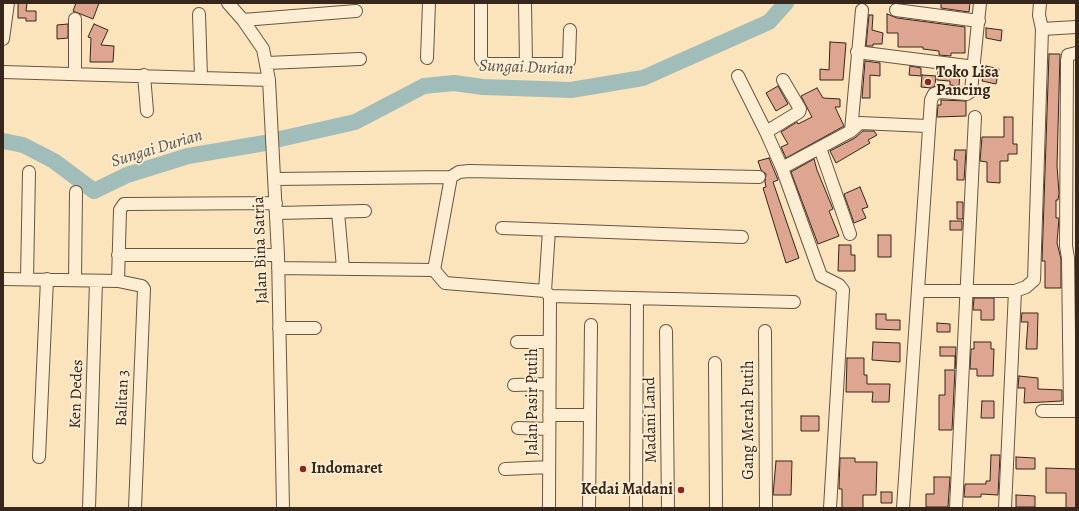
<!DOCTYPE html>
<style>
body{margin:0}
#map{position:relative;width:1079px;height:511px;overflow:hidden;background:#fbe4bb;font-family:Alegreya,serif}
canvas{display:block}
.frame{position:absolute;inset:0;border:4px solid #36261c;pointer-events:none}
</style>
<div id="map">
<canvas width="1079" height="511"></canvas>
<div class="frame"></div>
</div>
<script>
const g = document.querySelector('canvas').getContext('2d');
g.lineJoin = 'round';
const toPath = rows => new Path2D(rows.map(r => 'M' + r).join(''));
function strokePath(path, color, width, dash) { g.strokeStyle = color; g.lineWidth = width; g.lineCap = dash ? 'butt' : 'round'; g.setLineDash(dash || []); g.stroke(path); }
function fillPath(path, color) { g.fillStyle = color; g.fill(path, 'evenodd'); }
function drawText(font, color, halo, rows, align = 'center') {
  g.font = font + ' Alegreya,serif'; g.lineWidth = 3.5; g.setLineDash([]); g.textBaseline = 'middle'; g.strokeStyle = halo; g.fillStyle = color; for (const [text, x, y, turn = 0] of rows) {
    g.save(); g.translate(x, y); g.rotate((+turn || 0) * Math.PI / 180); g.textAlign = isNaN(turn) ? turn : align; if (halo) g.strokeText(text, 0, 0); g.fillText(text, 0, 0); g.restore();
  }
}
strokePath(toPath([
 [280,139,355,122,424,86,454,83,483,87,571,90,643,78,769,22,786,3],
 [3,141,23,145,54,161,94,191,127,175,188,156,265,143]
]), '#a1bdb9', 16);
const building = toPath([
 [18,3,27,3,26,11,36,11,36,21,26,21,26,18,18,18,18,3],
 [76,3,99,3,93,19,73,11,76,3],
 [941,3,970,3,969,12,941,8,941,3],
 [887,14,897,18,965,27,965,53,951,53,951,56,939,55,939,51,923,49,923,47,898,47,898,33,887,33,887,14],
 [869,15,873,15,872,30,883,33,882,44,873,44,873,46,866,46,869,15],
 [68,24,68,38,57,39,57,25,68,24],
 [94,24,108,30,101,45,114,46,113,62,90,62,91,38,88,37,94,24],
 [986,28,1002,30,1001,41,986,38,986,28],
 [830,42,846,43,843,80,820,80,820,69,829,70,830,42],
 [1049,54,1060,54,1057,166,1059,193,1058,200,1056,200,1056,218,1059,218,1057,243,1061,259,1061,288,1045,288,1045,261,1042,261,1049,54],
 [865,61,880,63,880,76,870,75,870,98,862,98,865,61],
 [910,66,921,68,921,76,909,75,910,66],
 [986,66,999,69,996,84,982,81,986,66],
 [938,70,960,73,959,86,950,85,950,81,937,80,938,70],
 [922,75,936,76,935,86,931,88,921,87,922,75],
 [778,86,788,104,776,111,766,93,778,86],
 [817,88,823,98,840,99,840,107,835,107,844,126,786,158,781,147,788,144,781,132,797,122,798,124,812,117,801,96,817,88],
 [941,100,966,101,966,116,937,117,938,105,941,105,941,100],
 [1004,117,1013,117,1013,144,1017,144,1017,154,1008,154,1008,161,1000,161,1000,183,987,182,987,162,980,161,982,137,1004,137,1004,117],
 [863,131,874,131,877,135,868,140,870,143,836,163,830,151,855,138,863,131],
 [955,150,966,150,964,180,957,180,957,160,954,160,955,150],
 [769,158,778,180,773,182,799,258,786,263,763,188,766,187,765,182,766,174,761,170,758,161,769,158],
 [814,159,817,170,833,209,829,211,839,236,818,244,791,172,814,159],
 [860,187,868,207,862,209,866,218,854,223,844,194,860,187],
 [957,202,963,202,963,219,957,219,957,202],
 [950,221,962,221,962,230,950,230,950,221],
 [878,235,891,235,891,257,878,257,878,235],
 [839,245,851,245,851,255,855,255,855,271,838,271,839,245],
 [974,298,994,298,994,320,981,320,981,310,973,310,974,298],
 [1022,313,1038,313,1037,349,1026,349,1028,322,1021,322,1022,313],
 [876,314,886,314,886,320,900,320,900,330,876,329,876,314],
 [937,323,950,324,950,332,937,332,937,323],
 [873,342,900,343,900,362,872,360,873,342],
 [974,342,991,342,991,349,994,349,993,376,977,376,977,369,970,369,971,349,974,349,974,342],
 [940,347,956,347,955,369,955,356,940,356,940,347],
 [847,358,864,358,864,375,867,375,867,384,890,384,889,402,872,402,873,392,846,392,847,358],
 [945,370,955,370,952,430,939,430,939,395,945,395,945,370],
 [1019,376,1038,378,1038,389,1062,390,1062,401,1024,403,1025,388,1018,388,1019,376],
 [982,401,994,401,994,418,981,418,982,401],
 [801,416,819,416,819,431,801,431,801,416],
 [991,455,1000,455,998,495,981,494,981,497,964,497,965,484,986,484,986,481,990,481,991,455],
 [1016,457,1035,458,1035,469,1016,469,1016,457],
 [840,458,855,458,855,462,877,462,876,495,863,495,863,508,842,508,842,489,839,489,840,458],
 [776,461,792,461,791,495,773,495,776,461],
 [1046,468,1076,469,1076,508,1066,508,1066,493,1046,493,1046,468],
 [934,477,950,477,948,507,926,507,926,494,934,494,934,477],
 [881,492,892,492,892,503,881,503,881,492],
 [1016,495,1035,496,1035,507,1016,507,1016,495]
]);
fillPath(building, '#dea690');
strokePath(building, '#36261c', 1);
const minor = toPath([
 [228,3,243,20,263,49,269,80,278,255,283,508],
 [481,3,481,59,485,64,566,64,569,61,570,30],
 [525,3,526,64],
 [896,10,979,21],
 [199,14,201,77],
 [75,19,75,74],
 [243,20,356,11],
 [1042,29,1076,27],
 [3,39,8,3],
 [857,52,975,67],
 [427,58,429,3],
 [267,63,360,59],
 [3,72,269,80],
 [144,75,147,111],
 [738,76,766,132],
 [851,131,862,10],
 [820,148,850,234],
 [782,168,766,132,799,112,800,109,783,80],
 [451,177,434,270,445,283,545,291,550,296,794,302],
 [274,179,451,177,459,172,469,171,759,177],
 [338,212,343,268],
 [277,213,365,211],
 [502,228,742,237],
 [118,255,278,255],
 [278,268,434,270],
 [3,279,118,281,142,286,144,289,135,508],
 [27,279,29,172],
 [75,280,76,192],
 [118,281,120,210,124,204,276,203],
 [545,291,549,230],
 [918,291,1015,291,1026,287,1034,280,1042,29,1039,15,1040,3],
 [279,328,315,328],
 [666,331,668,508],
 [765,331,766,508],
 [517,342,550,342],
 [715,363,716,508],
 [514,385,549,384],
 [1042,411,1076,411],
 [1070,411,1068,258,1066,246,1067,61,1068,55,1076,53],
 [549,415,590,415],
 [518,428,549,429],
 [39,457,47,279],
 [505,469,549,467],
 [89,508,96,281],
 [549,508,550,296],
 [589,508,591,325],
 [636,508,637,299],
 [830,508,843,290,839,285,821,276,782,168,851,131,860,123,927,126],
 [903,508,931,100,934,94,940,92,967,94,971,91,980,3],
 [956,508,975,117],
 [1005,508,1015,291]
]);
strokePath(minor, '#675644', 14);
strokePath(minor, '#fcedd3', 12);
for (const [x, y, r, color] of [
 [928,82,4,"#8f2418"],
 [303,469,4,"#8f2418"],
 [681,490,4,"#8f2418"]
]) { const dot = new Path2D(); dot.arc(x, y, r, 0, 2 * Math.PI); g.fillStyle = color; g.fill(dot); strokePath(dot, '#fcedd3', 1.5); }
drawText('bold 16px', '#36261c', '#fcedd3', [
 ["Toko Lisa",936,73],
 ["Pancing",936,91],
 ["Indomaret",311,469],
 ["Kedai Madani",673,490,"right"]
], 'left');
drawText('16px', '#36261c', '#fcedd3', [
 ["Jalan Bina Satria",261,250,-92],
 ["Ken Dedes",77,394,-88],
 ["Balitan 3",123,398,-88],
 ["Jalan Pasir Putih",533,402,-90],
 ["Madani Land",651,420,-91],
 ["Gang Merah Putih",749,420,-90]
]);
drawText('italic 17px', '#56534b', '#fcedd3', [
 ["Sungai Durian",526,68,2],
 ["Sungai Durian",157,149,-17]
]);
</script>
